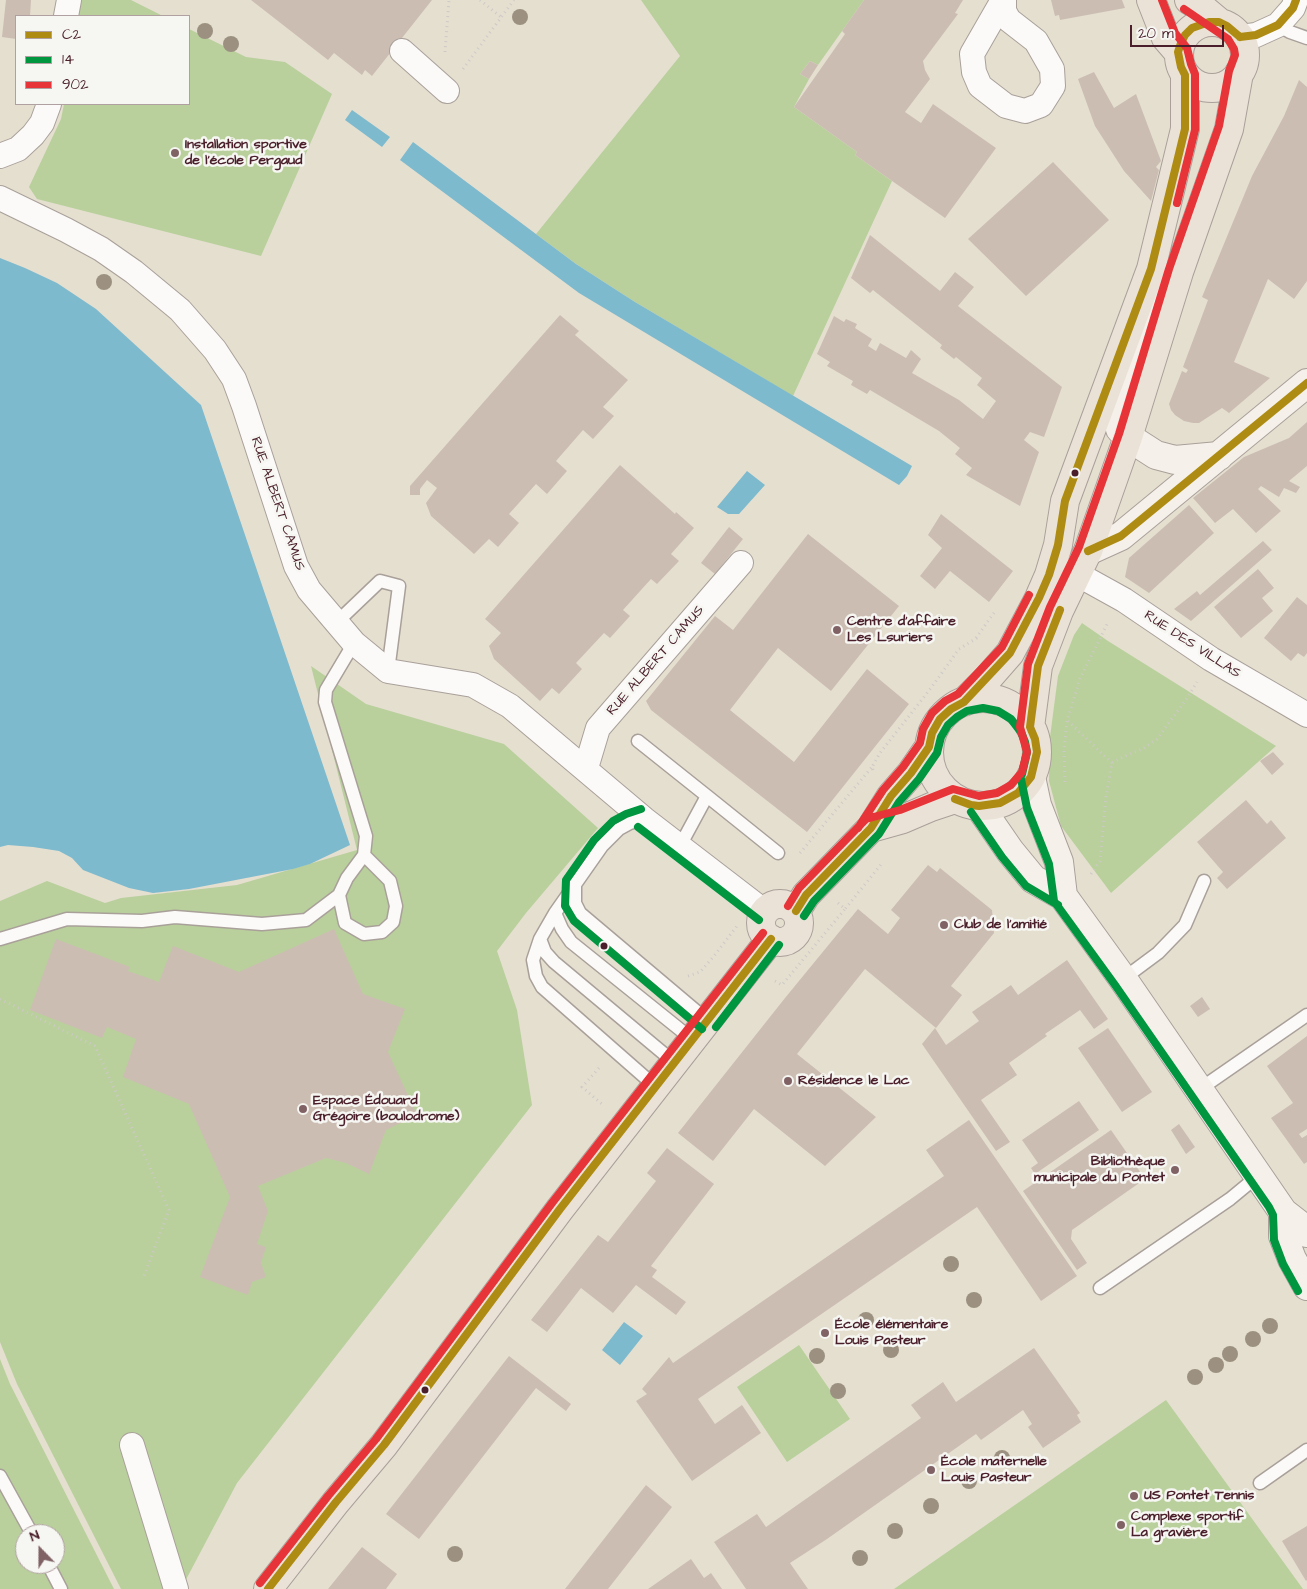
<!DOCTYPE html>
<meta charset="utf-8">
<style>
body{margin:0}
#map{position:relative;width:1307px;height:1589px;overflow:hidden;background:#e5dfd0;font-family:"Architects Daughter",sans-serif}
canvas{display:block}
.legend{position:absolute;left:15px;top:15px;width:175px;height:90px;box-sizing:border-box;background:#f6f6f2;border:1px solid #b1a0a2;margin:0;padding:6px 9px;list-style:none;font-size:15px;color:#4a1f2b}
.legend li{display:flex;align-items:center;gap:10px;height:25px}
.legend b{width:25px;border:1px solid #b1a0a2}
.north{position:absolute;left:15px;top:1524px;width:50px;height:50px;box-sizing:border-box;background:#f6f6f2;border:1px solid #b1a0a2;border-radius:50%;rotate:338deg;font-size:14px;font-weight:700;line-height:20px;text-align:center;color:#4a1f2b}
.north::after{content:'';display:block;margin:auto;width:18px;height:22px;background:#806265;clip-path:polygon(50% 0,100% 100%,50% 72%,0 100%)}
.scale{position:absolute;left:1130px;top:25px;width:94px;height:22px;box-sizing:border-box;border:2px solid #4a1f2b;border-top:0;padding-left:6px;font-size:15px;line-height:18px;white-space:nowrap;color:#4a1f2b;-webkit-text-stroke:4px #f6f6f2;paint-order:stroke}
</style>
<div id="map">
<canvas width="1307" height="1589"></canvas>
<ul class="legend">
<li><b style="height:6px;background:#ae8c13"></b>C2</li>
<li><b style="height:6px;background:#009640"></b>14</li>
<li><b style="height:6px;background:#e73439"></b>902</li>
</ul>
<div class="north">N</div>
<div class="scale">20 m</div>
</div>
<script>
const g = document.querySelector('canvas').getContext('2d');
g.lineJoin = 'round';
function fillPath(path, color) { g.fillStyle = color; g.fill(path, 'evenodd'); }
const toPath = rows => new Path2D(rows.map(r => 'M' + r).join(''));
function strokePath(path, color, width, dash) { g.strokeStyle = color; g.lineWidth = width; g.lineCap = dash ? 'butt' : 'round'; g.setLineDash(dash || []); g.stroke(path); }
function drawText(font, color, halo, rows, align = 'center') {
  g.font = font + ' "Architects Daughter",sans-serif'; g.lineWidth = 5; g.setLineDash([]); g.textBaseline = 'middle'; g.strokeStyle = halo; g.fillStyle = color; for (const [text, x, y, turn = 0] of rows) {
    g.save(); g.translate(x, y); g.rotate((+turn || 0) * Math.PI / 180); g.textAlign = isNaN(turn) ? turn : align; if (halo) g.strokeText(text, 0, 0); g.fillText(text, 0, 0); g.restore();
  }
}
fillPath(toPath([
 [79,0,131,0,163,16,76,16],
 [641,0,864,0,818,65,810,61,800,74,809,79,794,107,857,152,855,155,892,181,793,396,635,302,576,264,536,234,680,56],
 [189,29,246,57,285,62,332,94,261,256,37,199,29,187,61,119,64,104,189,104],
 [1082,623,1108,641,1276,746,1111,893,1061,826,1049,781,1050,737,1058,676,1074,635],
 [311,666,366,704,504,744,598,828,526,913,497,951,517,1010,532,1105,237,1483,181,1589,121,1589,17,1384,0,1342,0,901,47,881,105,903,121,898,237,885,357,850],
 [799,1345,850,1419,787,1462,737,1387],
 [0,1359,10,1384,114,1589,0,1589],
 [25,1534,55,1534,55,1564,25,1564],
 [1166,1400,1303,1589,894,1589]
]), '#b9d09c');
fillPath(toPath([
 [352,110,390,137,382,147,345,120],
 [413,142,576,264,635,302,912,466,907,476,899,485,579,293,400,160],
 [0,258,25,268,57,283,96,309,201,405,350,845,310,864,293,869,189,889,153,893,129,888,83,870,72,858,59,851,33,847,8,845,0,847],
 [747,471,765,485,739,514,728,514,717,507],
 [624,1322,643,1336,620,1365,602,1350]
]), '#7dbace');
fillPath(toPath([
 [6,0,31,0,30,16,16,16,16,39,2,37],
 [251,0,432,0,372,76,365,70,362,75,334,53,328,60],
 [864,0,963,0,955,13,958,14,923,61,925,70,930,79,905,112,921,123,933,104,996,148,945,218,855,155,857,152,794,107,845,34,842,31],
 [1051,0,1122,0,1125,8,1060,20,1059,15,1055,16],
 [810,61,818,65,809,79,800,74],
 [1094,72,1114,108,1136,94,1161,161,1156,167,1159,170,1151,201,1124,171,1095,126,1078,79],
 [1299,80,1307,87,1307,281,1294,299,1268,279,1234,362,1270,378,1229,413,1222,408,1199,423,1193,423,1184,421,1175,415,1171,410,1169,404,1182,371,1186,373,1188,370,1183,367,1208,300,1202,297,1252,176,1284,116],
 [1053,162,1109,220,1026,296,968,239],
 [870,235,940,291,955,272,974,287,958,306,1062,387,1044,437,1030,432,1024,440,1039,452,1020,506,966,475,972,468,955,454,960,448,939,431,870,390,867,394,851,385,853,381,827,366,830,362,817,354,834,316,844,322,846,319,857,324,855,328,872,339,868,346,876,351,880,343,906,358,911,350,921,359,912,373,959,400,983,419,996,401,977,385,982,378,956,357,954,359,940,348,942,345,873,290,870,293,851,278],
 [560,315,579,331,575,335,628,380,603,407,614,416,593,439,583,430,556,461,567,471,547,494,536,484,509,514,519,523,498,547,489,539,474,554,431,516,426,503,437,488,427,480,420,489,420,495,410,495,410,486],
 [1307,422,1307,466,1289,481,1300,487,1296,493,1284,488,1279,497,1261,486,1258,489,1281,511,1256,533,1233,509,1215,523,1193,498,1244,457,1289,438],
 [620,465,675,514,676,512,694,528,671,554,679,561,657,584,651,579,623,610,630,616,610,638,604,633,576,663,582,669,559,694,552,688,540,701,494,659,489,646,501,633,485,619],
 [1189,505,1214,533,1149,593,1125,577,1129,558],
 [941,514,1013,571,989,602,950,571,935,589,920,576,942,548,928,535],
 [729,527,743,539,715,574,701,563],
 [808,534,899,606,831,691,778,648,730,710,794,762,867,669,909,704,807,832,651,710,646,701,715,616,733,630],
 [1263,541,1272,550,1191,621,1174,609,1197,591,1200,595],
 [1258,569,1274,588,1262,598,1273,611,1241,638,1214,607],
 [1297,597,1307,605,1307,653,1304,657,1298,653,1291,661,1264,638],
 [1273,752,1284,764,1272,775,1260,761],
 [1246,800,1267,824,1271,820,1286,838,1227,889,1217,878,1223,872,1197,842],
 [928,865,937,872,940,868,992,910,994,933,951,986,962,995,936,1028,865,969,797,1054,876,1117,825,1166,754,1109,713,1161,678,1133,785,998,858,909,888,934,900,918,891,910],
 [334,929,363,994,405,1009,388,1052,417,1115,386,1130,369,1174,346,1163,326,1158,258,1186,268,1211,257,1244,266,1247,261,1263,266,1277,252,1282,248,1295,200,1277,230,1197,189,1104,123,1077,136,1039,107,1027,102,1038,30,1010,56,939,130,967,128,971,159,982,173,946,239,972],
 [1067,960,1108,1019,1094,1029,1080,1010,1045,1034,1047,1036,1009,1063,1017,1075,981,1100,1010,1142,996,1151,922,1044,935,1028,946,1045,979,1021,972,1012,1011,985,1018,995],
 [1202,997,1210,1009,1198,1017,1190,1006],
 [1108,1028,1152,1092,1122,1112,1078,1048],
 [1307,1036,1307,1129,1299,1134,1302,1138,1307,1135,1307,1162,1304,1164,1271,1118,1293,1103,1267,1066],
 [1079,1101,1099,1130,1035,1174,1031,1168,1038,1163,1022,1140],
 [969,1120,1077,1276,1041,1301,977,1207,698,1399,715,1424,742,1405,761,1433,692,1481,636,1401,647,1394,642,1389,669,1357,673,1363,944,1176,926,1150],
 [1179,1124,1195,1147,1186,1154,1171,1130],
 [1111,1130,1145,1179,1072,1230,1071,1239,1087,1263,1077,1270,1023,1191],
 [667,1148,714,1184,651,1266,657,1270,652,1277,686,1302,676,1315,636,1285,613,1313,581,1288,547,1332,531,1320,598,1235,608,1242,656,1181,647,1173],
 [1034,1348,1080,1413,1077,1415,1081,1422,1043,1448,1028,1427,1032,1424,1023,1410,981,1440,976,1434,827,1539,790,1563,808,1589,746,1589,714,1542,757,1514,766,1527,921,1418,911,1405,943,1382,956,1402],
 [509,1356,571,1404,566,1411,536,1388,419,1539,386,1514],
 [646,1485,672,1507,608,1589,565,1589],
 [1307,1526,1307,1580,1306,1581,1282,1541],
 [362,1547,397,1574,386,1589,328,1589],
 [691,1559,704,1578,711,1573,722,1589,648,1589]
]), '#ccbdb3');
const lane = toPath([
 [1278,25,1290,32,1307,38],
 [336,623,380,581,399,586,388,671],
 [638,741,707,796,680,846],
 [707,796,778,853],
 [644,819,630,823,619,829,602,846,555,913,540,939,533,960,536,976,542,987,656,1087],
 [575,884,575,903,580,913,708,1021],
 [339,895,345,923,364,934,382,932,393,922,396,906,390,881,364,855],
 [555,913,562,929,571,942,693,1040],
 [0,939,67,919,142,921,175,917,262,924,306,920,339,895,347,878,364,855,366,836,325,702,326,690,354,643],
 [540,939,545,952,554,962,675,1063],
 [1123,979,1158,953,1185,925,1204,881],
 [1200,1089,1307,1015],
 [1100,1288,1230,1199,1259,1175],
 [0,1476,32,1534],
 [1260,1483,1307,1450],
 [48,1564,61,1589]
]);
const street = toPath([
 [1003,0,972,54,974,72,980,86,1006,106,1025,111,1041,105,1053,86,1052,69,1036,41,1009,20,1004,11,1004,0],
 [66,16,69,0],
 [1240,37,1256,35,1278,25,1293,8,1296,0],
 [402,51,447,91],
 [0,156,18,149,33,135,42,123,49,104],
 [0,198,66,230,101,249,134,272,180,310,215,350,234,379,244,406,296,566,309,590,354,643,388,671,473,685,510,706,644,819,765,912],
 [1077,574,1124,600,1211,659,1307,715],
 [586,768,598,728,741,563],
 [132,1445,176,1589]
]);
const secondary = toPath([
 [1158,285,1117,415,1120,429,1128,437,1156,455,1175,460,1219,456],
 [1088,551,1121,536,1307,383],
 [1031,777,1037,805,1059,862,1063,896],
 [979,806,1010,851,1033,879,1063,896,1123,979,1283,1212,1301,1226,1307,1233],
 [1283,1212,1283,1236,1292,1259,1307,1286]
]);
const primary = toPath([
 [1151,0,1166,38,1178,52],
 [1189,0,1201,7,1219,22],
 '1179 55a33 33 0 1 1 66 0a33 33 0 1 1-66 0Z',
 '929 752a54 54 0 1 1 108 0a54 54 0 1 1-108 0Z',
 [964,702,989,677,1010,653,1039,598,1049,575,1058,545,1065,501,1151,269,1185,129,1185,75],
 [1030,727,1038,666,1059,611,1088,551,1128,437,1179,272,1229,129,1239,73],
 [871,828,903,819,931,807,955,799],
 '761 923a19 19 0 1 1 38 0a19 19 0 1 1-38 0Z',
 [796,911,806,895,871,828,891,796,911,773,929,747],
 [268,1589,336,1502,384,1445,560,1209,771,939]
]);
strokePath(lane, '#a9a09a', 15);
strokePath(street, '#a9a09a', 26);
strokePath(secondary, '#a9a09a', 30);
strokePath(primary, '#a9a09a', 30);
strokePath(toPath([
 [480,0,501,17],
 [445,52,449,0],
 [463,69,514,0],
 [976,638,996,610],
 [1068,721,1112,763],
 [873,770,872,767,880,753,931,688,959,649,977,638],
 [1065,782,1064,751,1067,721,1080,679,1108,622],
 [800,853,872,767],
 [1091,874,1100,861,1106,797,1112,763,1123,757,1144,748,1157,739,1188,697,1197,682],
 [838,903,845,909,883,862],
 [688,976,700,972,714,956,737,926],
 [775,981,782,985,845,909],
 [0,999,95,1046,169,1210,144,1276],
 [599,1068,582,1087,603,1105]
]), '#cdc9c6', 3, [1, 4]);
strokePath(lane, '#fbfaf8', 12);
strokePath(street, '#fbfaf8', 24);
strokePath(secondary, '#f5f1ea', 28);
strokePath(primary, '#ebe2d7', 28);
strokePath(toPath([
 [1240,37,1256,35,1278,25,1293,8,1296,0],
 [1088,551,1121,536,1307,383],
 [955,799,971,805,979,806,1000,803,1018,793,1031,777,1037,752,1035,739,1030,727,1038,666,1060,610],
 [796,911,806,895,871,828,891,796,911,773,929,747,932,733,940,719,951,709,964,702,1010,653,1039,598,1049,575,1058,545,1065,501,1151,269,1185,129,1185,75,1181,67,1178,52,1181,43,1185,35,1192,28,1209,22,1219,22,1227,26,1240,37],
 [268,1589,336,1502,384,1445,560,1209,771,939]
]), '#ae8c13', 8);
strokePath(toPath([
 [1021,779,1027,808,1049,864,1054,901,1115,985,1269,1207,1273,1215,1274,1240,1283,1264,1298,1291],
 [641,809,626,814,613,821,594,840,566,880,565,906,574,921,702,1029],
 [971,812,1002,857,1026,886,1058,905],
 [638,827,759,920],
 [804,916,814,901,879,834,899,802,919,779,937,753,941,737,948,725,957,717,967,711,983,708,998,711,1011,719,1021,732,1025,742,1027,752,1022,774],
 [716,1027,779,945]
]), '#009640', 8);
strokePath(toPath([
 [1162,0,1175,33,1187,48,1191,64,1195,74,1195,130,1177,203],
 [858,828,883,790,903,767,920,743,923,729,932,713,945,701,958,694,1002,647,1029,595],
 [788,906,799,888,866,819,900,810,953,789,979,796,997,793,1011,785,1022,772,1027,752,1020,727,1028,664,1050,607,1079,547,1119,434,1169,269,1219,126,1229,71,1235,55,1234,49,1228,39,1184,9],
 [260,1583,328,1496,376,1439,552,1203,763,933]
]), '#e73439', 8);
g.fillStyle = '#9c9181';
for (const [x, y] of [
 [520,17],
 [205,31],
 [231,44],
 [104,282],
 [951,1264],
 [974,1300],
 [866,1320],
 [1270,1326],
 [1253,1339],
 [891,1350],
 [1230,1354],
 [817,1356],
 [1216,1365],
 [1195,1377],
 [838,1391],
 [1002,1458],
 [969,1481],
 [931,1506],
 [895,1531],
 [455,1554],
 [860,1558]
]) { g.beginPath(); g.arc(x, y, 8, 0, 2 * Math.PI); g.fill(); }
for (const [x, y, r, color] of [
 [175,153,5,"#806265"],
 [1075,473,4.5,"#4a1f2b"],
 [837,630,5,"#806265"],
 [944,925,5,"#806265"],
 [604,946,4.5,"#4a1f2b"],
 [788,1081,5,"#806265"],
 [303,1109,5,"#806265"],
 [1175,1170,5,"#806265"],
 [825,1333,5,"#806265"],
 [425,1390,4.5,"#4a1f2b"],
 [931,1470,5,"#806265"],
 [1134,1496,5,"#806265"],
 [1121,1525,5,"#806265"]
]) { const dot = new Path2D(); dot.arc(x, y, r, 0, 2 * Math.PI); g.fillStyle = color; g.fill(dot); strokePath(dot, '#f6f6f2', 2); }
drawText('bold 14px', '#4a1f2b', '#f6f6f2', [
 ["Installation sportive",185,145],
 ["de l'école Pergaud",185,161],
 ["Centre d’affaire",847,622],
 ["Les Lsuriers",847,638],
 ["Club de l'amitié",954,925],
 ["Résidence le Lac",798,1081],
 ["Espace Édouard",313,1101],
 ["Grégoire (boulodrome)",313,1117],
 ["Bibliothèque",1165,1162,"right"],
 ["municipale du Pontet",1165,1178,"right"],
 ["École élémentaire",835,1325],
 ["Louis Pasteur",835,1341],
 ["École maternelle",941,1462],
 ["Louis Pasteur",941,1478],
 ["US Pontet Tennis",1144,1496],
 ["Complexe sportif",1131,1517],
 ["La gravière",1131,1533]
], 'left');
drawText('14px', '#4a1f2b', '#f6f6f2', [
 ["RUE ALBERT CAMUS",277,504,71],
 ["RUE DES VILLAS",1192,645,33],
 ["RUE ALBERT CAMUS",656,661,-49]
]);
</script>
